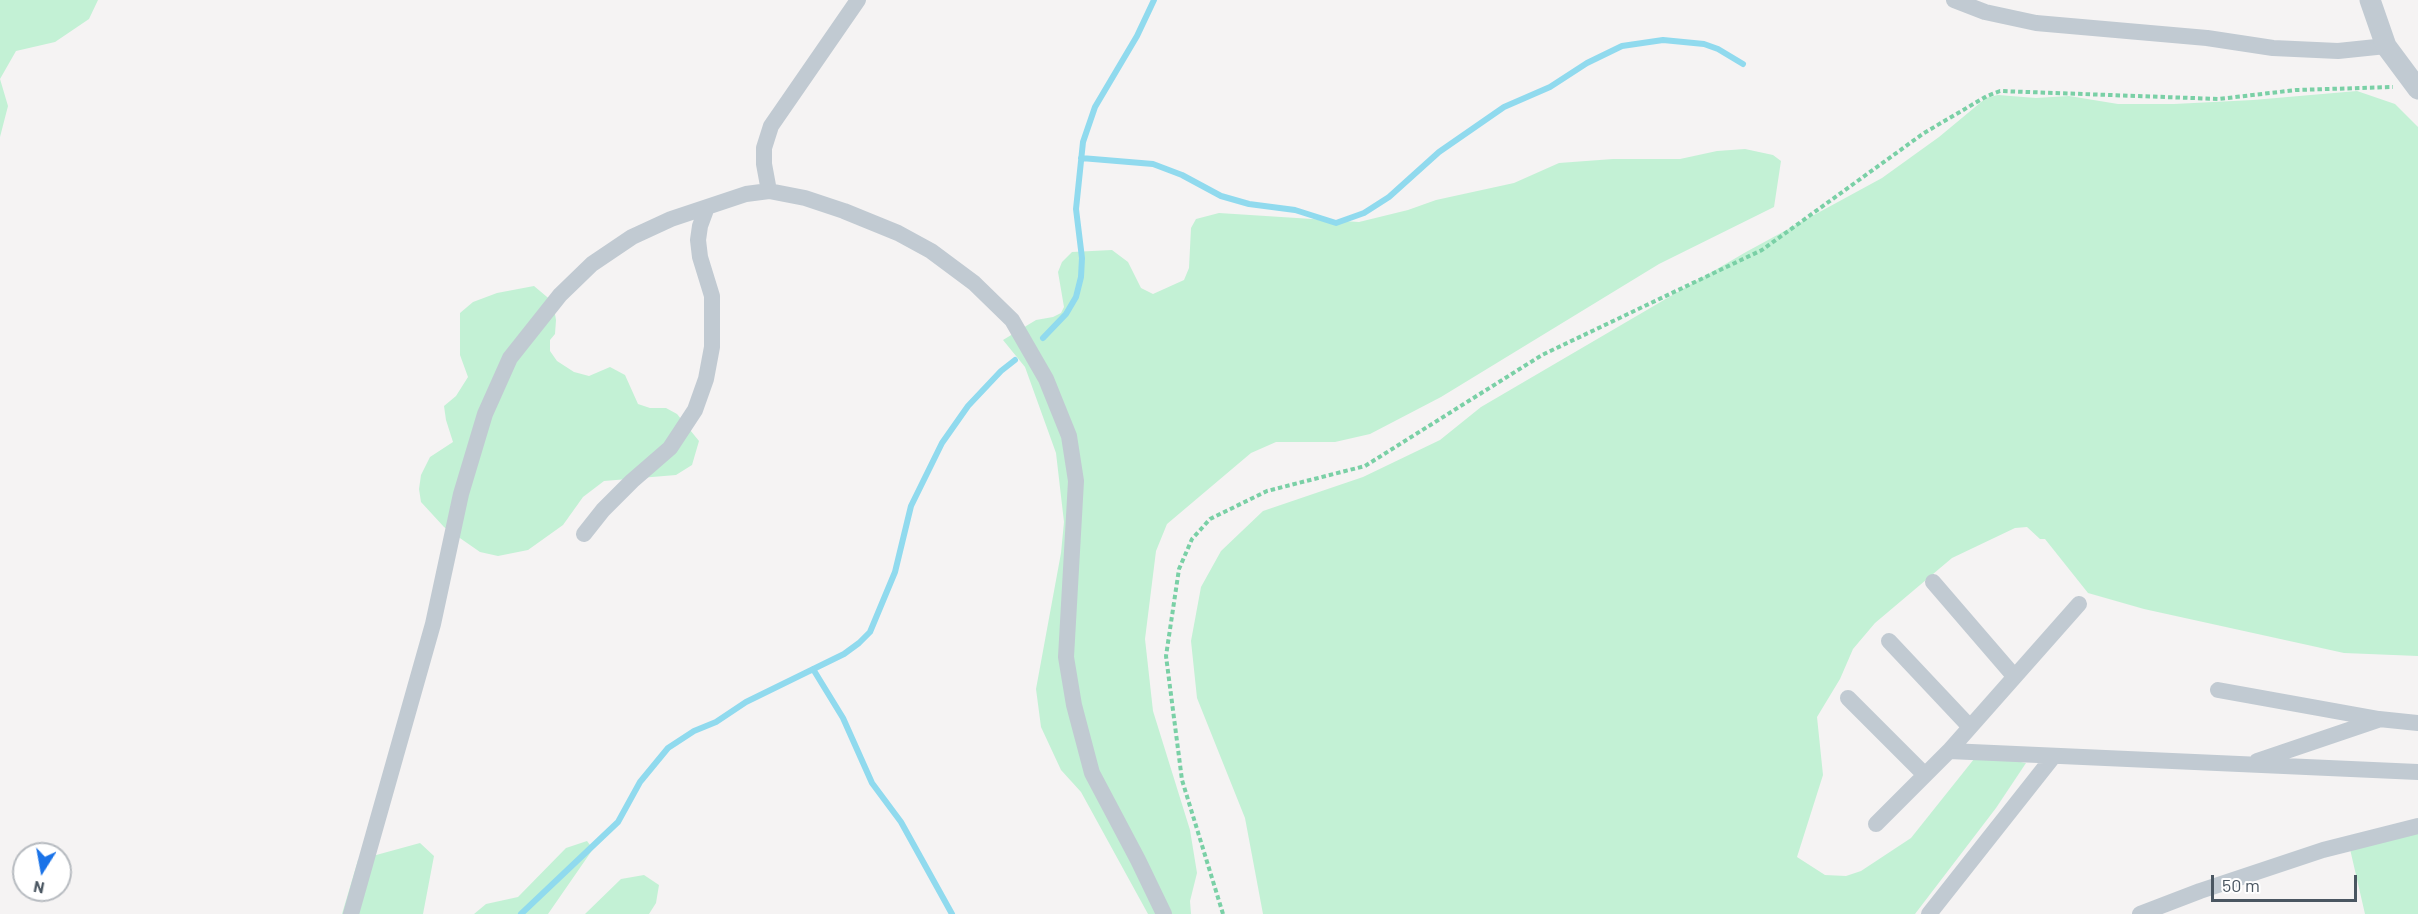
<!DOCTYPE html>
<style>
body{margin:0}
#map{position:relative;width:2418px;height:914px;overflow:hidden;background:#f5f3f3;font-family:Barlow,sans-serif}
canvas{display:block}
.north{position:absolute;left:12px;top:842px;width:60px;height:60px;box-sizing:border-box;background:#fff;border:2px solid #b7bbc0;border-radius:50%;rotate:191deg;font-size:16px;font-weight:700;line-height:24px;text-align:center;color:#4a5661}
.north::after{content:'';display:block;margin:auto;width:21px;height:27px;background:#1a73e8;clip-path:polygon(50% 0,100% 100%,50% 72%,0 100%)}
.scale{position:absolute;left:2211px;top:875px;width:146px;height:27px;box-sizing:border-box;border:3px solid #4a5661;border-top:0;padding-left:8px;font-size:18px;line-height:21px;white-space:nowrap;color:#4a5661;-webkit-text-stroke:4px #fff;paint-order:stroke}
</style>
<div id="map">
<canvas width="2418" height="914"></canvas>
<div class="north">N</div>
<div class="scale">50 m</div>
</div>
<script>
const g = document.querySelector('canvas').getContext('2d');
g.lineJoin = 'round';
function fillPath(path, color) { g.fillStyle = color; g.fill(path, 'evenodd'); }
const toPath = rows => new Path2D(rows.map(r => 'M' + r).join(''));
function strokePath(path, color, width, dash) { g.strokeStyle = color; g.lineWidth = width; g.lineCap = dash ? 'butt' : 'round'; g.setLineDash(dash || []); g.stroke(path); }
fillPath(toPath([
 [0,0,98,0,89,19,55,42,16,51,0,79],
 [0,79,8,106,0,137],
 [2357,91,2395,104,2418,127,2418,656,2344,653,2144,609,2088,593,2045,539,2040,539,2027,527,2015,528,1952,558,1875,623,1853,649,1840,679,1817,717,1823,775,1797,857,1825,875,1846,876,1861,871,1911,838,1978,754,2026,763,1996,808,1915,914,1263,914,1245,818,1197,698,1191,641,1201,587,1221,551,1263,511,1363,477,1440,440,1481,407,1746,252,1882,178,1939,137,1986,98,1998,95,2036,98,2069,96,2118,104,2174,104,2253,100],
 [1745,149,1773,155,1781,161,1774,207,1659,264,1441,397,1370,434,1335,442,1276,442,1251,453,1167,524,1156,551,1145,639,1153,711,1190,830,1197,873,1190,901,1191,914,1148,914,1081,792,1061,770,1041,727,1036,689,1061,553,1064,522,1056,453,1025,367,1003,340,1036,320,1053,317,1061,313,1064,307,1058,272,1062,262,1072,252,1112,250,1128,262,1141,288,1153,294,1184,280,1189,268,1191,228,1196,219,1219,213,1359,222,1408,210,1436,200,1514,183,1559,163,1613,159,1680,159,1717,151],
 [534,286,553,302,556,320,555,334,550,340,550,351,557,361,574,372,589,376,610,367,625,375,638,404,650,408,666,408,677,414,699,441,692,465,676,475,604,481,583,497,563,525,528,550,498,556,480,552,444,527,421,502,419,489,421,475,430,457,453,442,446,420,444,406,456,396,468,377,460,355,460,313,473,302,497,293],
 [2418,829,2418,914,2365,914,2350,849],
 [587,841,593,849,548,914,474,914,486,904,518,897,566,848],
 [420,843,434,856,423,914,342,914,358,860],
 [644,875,659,885,656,903,649,914,585,914,621,879]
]), '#c3f1d5');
strokePath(toPath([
 [1081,158,1153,164,1182,175,1221,196,1249,204,1295,210,1336,223,1364,213,1389,197,1439,152,1504,107,1550,87,1587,63,1622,46,1663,40,1704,44,1718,49,1743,64],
 [1043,338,1066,314,1076,297,1081,277,1082,258,1076,209,1083,142,1095,107,1137,36,1154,0],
 [813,669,843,718,872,783,901,822,952,914],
 [521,914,618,822,640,782,668,748,694,731,716,722,746,702,844,654,859,643,870,632,895,572,911,506,942,443,968,406,1001,371,1015,360]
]), '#90daee', 6);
strokePath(toPath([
 [1223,914,1182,780,1166,656,1179,569,1192,539,1210,519,1267,491,1365,466,1542,355,1762,250,1924,133,1987,96,2000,91,2219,99,2296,90,2393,87]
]), '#7ad0a6', 4, [4.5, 3]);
strokePath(toPath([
 [1954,0,1985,12,2036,23,2207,38,2273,48,2338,51,2386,46],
 [769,191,764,164,764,148,771,126,858,0],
 [584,534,603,510,632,481,670,448,695,410,706,379,712,347,712,296,700,257,698,240,700,226,707,207],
 [1933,582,2014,676],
 [1889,641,1969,726],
 [2218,690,2379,719,2418,723],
 [1848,698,1925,775],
 [1949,751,2418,772],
 [2257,761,2378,720],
 [1876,824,1949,751,2079,604],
 [351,914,433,624,461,494,485,414,510,358,560,295,592,264,632,237,671,219,746,194,769,191,805,198,844,211,898,233,931,251,974,283,1012,320,1046,379,1069,436,1076,481,1066,657,1074,705,1092,773,1138,860,1164,914],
 [1929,914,2053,757],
 [2140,914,2200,891,2323,850,2418,826]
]), '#c1cad2', 16);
strokePath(toPath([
 [2370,0,2386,46,2418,89]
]), '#c1cad2', 21);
</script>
